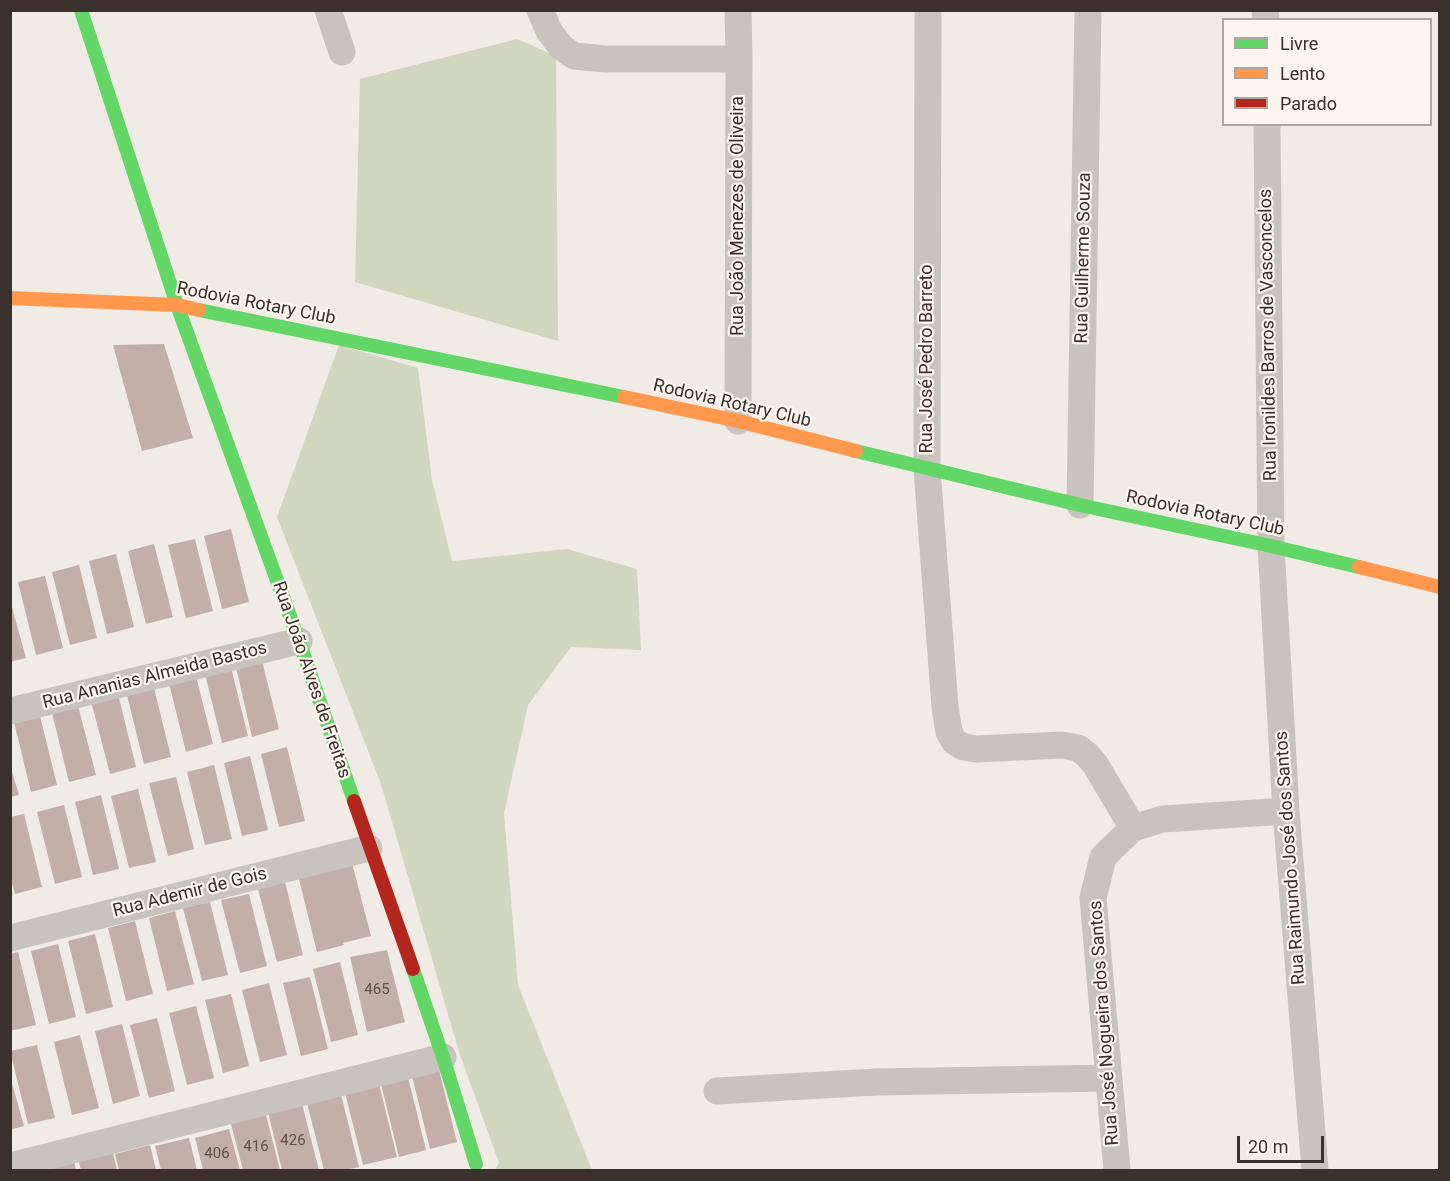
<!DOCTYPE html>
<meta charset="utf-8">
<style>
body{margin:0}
#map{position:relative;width:1450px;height:1181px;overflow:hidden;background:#f0ebe5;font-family:Roboto,sans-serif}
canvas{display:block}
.frame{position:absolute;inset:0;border:12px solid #3b302b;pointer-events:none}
.legend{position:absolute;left:1222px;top:18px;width:210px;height:108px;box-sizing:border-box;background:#fbf5ee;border:2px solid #aea6a0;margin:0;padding:8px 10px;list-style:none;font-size:18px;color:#3b302b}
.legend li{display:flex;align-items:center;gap:12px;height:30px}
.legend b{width:30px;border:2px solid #aea6a0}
.scale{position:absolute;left:1237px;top:1136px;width:87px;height:27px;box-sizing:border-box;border:3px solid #3b302b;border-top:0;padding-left:8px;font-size:18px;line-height:21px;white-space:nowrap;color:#3b302b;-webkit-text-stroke:4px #fbf5ee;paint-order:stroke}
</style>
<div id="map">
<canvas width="1450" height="1181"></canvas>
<div class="frame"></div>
<ul class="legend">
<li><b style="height:8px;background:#63d668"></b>Livre</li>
<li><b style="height:8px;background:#ff974d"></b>Lento</li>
<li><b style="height:8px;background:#b3261e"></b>Parado</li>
</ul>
<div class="scale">20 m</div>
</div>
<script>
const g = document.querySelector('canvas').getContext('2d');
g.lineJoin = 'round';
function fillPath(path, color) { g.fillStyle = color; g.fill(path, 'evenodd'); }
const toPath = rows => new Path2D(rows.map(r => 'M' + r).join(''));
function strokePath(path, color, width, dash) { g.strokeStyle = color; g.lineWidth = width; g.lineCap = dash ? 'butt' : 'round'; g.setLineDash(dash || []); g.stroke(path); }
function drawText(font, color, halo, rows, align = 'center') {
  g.font = font + ' Roboto,sans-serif'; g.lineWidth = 4.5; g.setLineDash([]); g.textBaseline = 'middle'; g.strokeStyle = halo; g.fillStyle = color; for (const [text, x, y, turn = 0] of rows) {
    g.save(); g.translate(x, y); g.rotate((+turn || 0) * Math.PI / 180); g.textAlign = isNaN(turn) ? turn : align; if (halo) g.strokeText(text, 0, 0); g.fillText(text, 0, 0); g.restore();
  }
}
fillPath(toPath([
 [517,39,556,56,558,341,355,282,360,79],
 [339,345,418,368,432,480,452,561,567,549,637,569,641,650,571,647,528,705,504,813,518,985,592,1170,495,1170,499,1163,459,1052,381,784,277,517]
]), '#d1d6bf');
fillPath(toPath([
 [164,344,193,438,142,451,113,345],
 [231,529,249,602,222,609,204,536],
 [195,539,213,611,186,618,168,545],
 [154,544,173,617,146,624,128,551],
 [116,554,134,627,107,634,89,561],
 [79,565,97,638,70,645,52,572],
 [45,576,63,648,36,655,18,582],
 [10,600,26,658,10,662],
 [261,657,279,729,252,737,235,663],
 [230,663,248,736,222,743,204,670],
 [195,672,213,744,186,752,168,679],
 [153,684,171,757,144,764,126,691],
 [118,694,136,767,110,774,91,701],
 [77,702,96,775,69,782,51,709],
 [39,712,57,785,31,792,13,718],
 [287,747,305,821,279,827,261,754],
 [250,756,268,830,242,836,224,763],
 [10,765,19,795,10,797],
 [214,765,232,839,205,845,187,772],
 [176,777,194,849,168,856,149,783],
 [138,789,156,862,129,868,111,796],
 [101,795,119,869,93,875,75,802],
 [64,805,82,877,55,884,37,812],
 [24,814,42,887,15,894,10,875,10,817],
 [352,863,371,936,343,943,344,945,317,952,299,879],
 [285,882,303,955,277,962,258,889],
 [249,894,267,966,240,973,221,900],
 [210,902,228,975,202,981,183,908],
 [175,911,194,984,167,991,149,918],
 [135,921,153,994,126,1001,108,928],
 [95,934,113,1007,86,1014,68,941],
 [58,944,76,1017,49,1024,31,951],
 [387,950,405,1022,367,1032,350,957],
 [18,952,36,1025,10,1031,10,954],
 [340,962,358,1035,331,1042,313,969],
 [310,977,328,1049,301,1056,283,983],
 [269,983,287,1055,260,1062,242,990],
 [231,994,249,1066,223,1073,205,1000],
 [196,1006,214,1078,187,1085,169,1013],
 [157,1018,175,1091,149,1098,130,1025],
 [122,1024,140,1096,113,1104,95,1031],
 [80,1035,99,1108,72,1115,54,1042],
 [37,1045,55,1118,28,1124,10,1051],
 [439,1070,457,1142,430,1149,412,1076],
 [10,1076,24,1126,10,1130],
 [408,1077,426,1150,399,1157,381,1084],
 [379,1084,397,1157,363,1165,345,1093],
 [341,1094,359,1167,345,1170,324,1170,307,1103],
 [302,1104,319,1170,282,1170,268,1112],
 [266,1115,280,1170,243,1170,231,1124],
 [229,1129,240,1170,203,1170,195,1138],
 [189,1138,197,1170,161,1170,155,1146],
 [150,1145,156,1170,119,1170,115,1154],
 [112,1149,117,1170,81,1170,78,1158],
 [74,1162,76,1170,43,1170]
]), '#c3afa7');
strokePath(toPath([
 [328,10,342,52],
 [540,10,549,31,561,47,574,56,605,59,739,59],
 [738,10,739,59,738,421],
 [928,10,927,469,945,707,949,732,954,741,963,747,976,749,1062,745,1078,748,1087,755,1095,764,1133,828],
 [1265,10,1266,20],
 [1267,124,1271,546,1286,811,1315,1170],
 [1080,505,1088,10],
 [10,711,299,641],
 [10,938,369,848],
 [717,1091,876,1082,1109,1078],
 [10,1166,443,1057],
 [1117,1170,1093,898,1103,857,1133,828,1163,819,1286,811]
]), '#c9c3be', 27);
strokePath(toPath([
 [81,10,177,305,299,641,354,801],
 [199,310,624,397],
 [856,451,1080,505,1271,546,1359,567],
 [413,969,443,1057,476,1164]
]), '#63d668', 14);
strokePath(toPath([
 [10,298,177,305,199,310],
 [624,397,738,421,856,451],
 [1359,567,1440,587]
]), '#ff974d', 14);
strokePath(toPath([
 [354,801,413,969]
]), '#b3261e', 14);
drawText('15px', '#5d504a', null, [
 ["465",377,990],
 ["426",293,1141],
 ["416",256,1147],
 ["406",217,1154]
]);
drawText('18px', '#3b302b', '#fbf5ee', [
 ["Rua João Menezes de Oliveira",738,216,-90],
 ["Rua Guilherme Souza",1084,258,-89],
 ["Rodovia Rotary Club",256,304,11],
 ["Rua Ironildes Barros de Vasconcelos",1269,335,-91],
 ["Rua José Pedro Barreto",927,359,-90],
 ["Rodovia Rotary Club",732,404,13],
 ["Rodovia Rotary Club",1205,514,12],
 ["Rua Ananias Almeida Bastos",155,676,-14],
 ["Rua João Alves de Freitas",311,680,71],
 ["Rua Raimundo José dos Santos",1291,858,-94],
 ["Rua Ademir de Gois",190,893,-14],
 ["Rua José Nogueira dos Santos",1105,1023,-94]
]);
</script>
